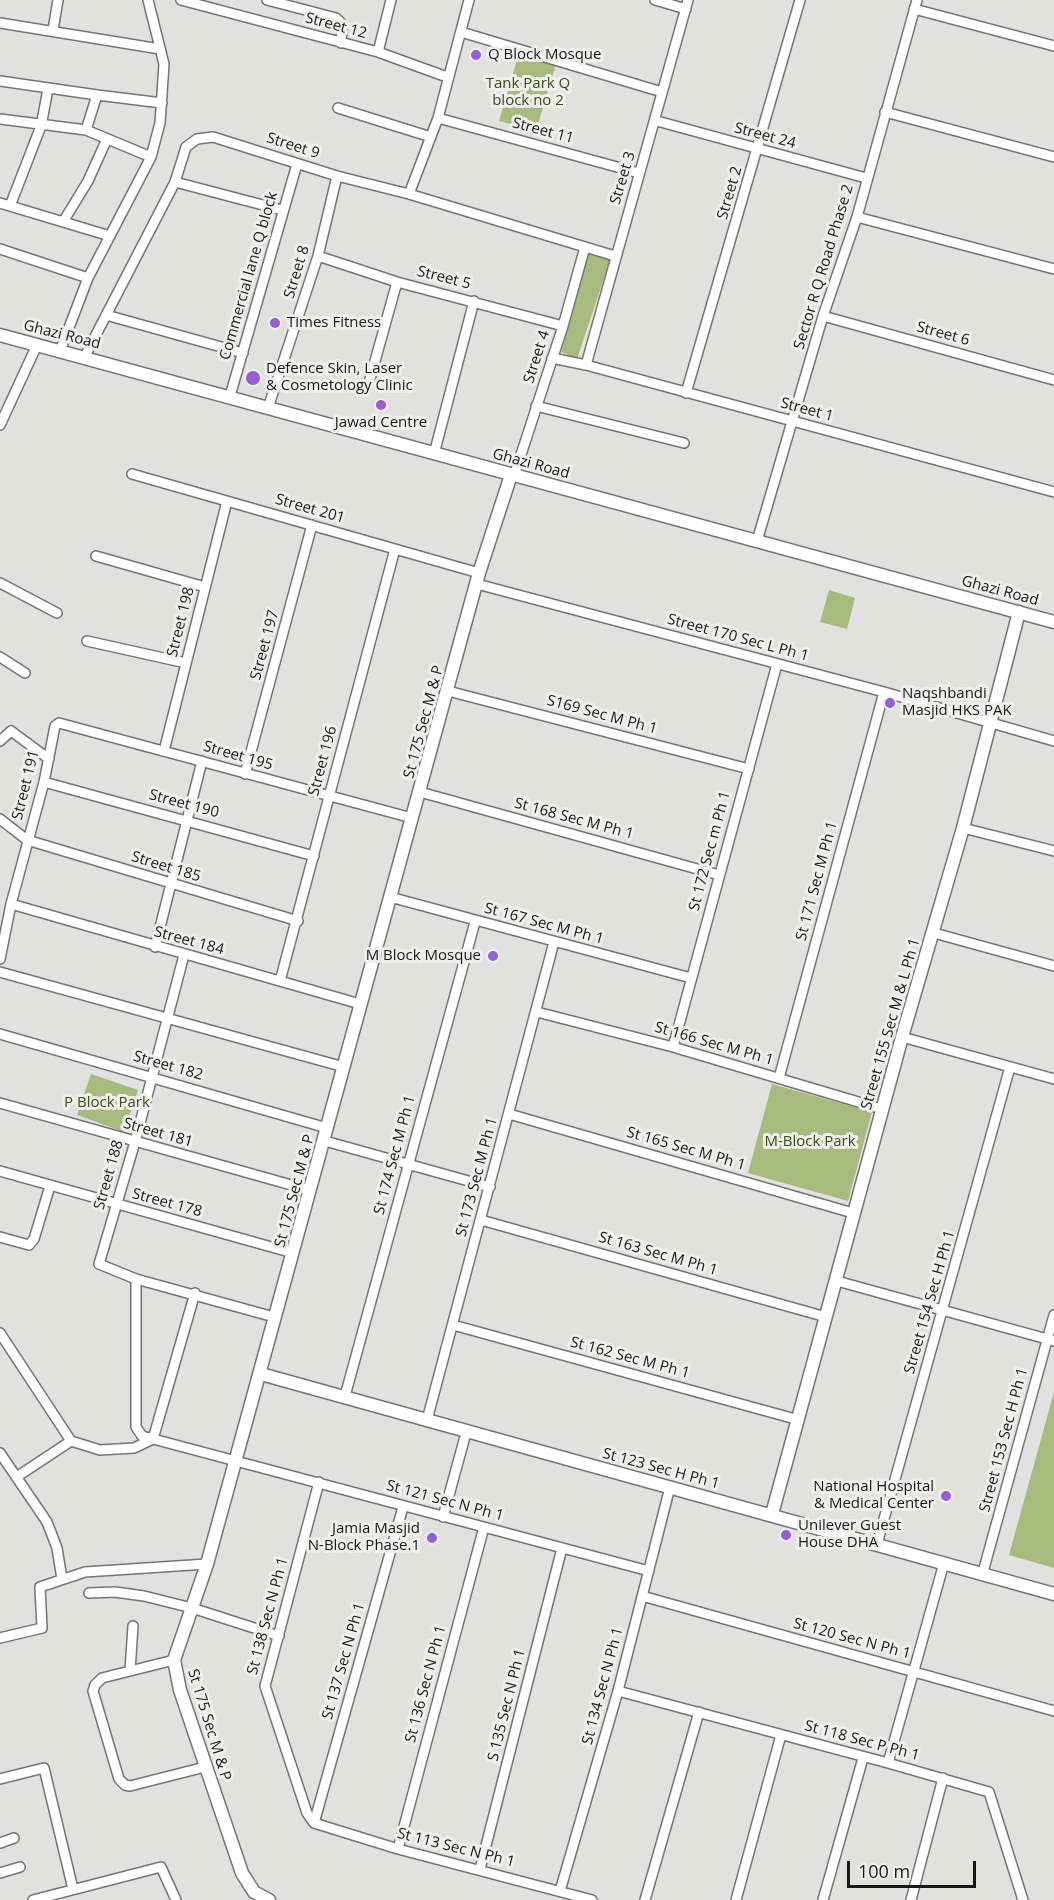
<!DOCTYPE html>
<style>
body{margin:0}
#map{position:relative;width:1054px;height:1900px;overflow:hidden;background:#e1e2df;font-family:"Open Sans",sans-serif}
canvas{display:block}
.scale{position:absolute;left:847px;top:1861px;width:129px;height:27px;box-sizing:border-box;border:3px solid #181817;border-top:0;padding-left:8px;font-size:18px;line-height:21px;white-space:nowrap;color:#181817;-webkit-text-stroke:4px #eff0ed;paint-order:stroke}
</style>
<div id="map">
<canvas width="1054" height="1900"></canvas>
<div class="scale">100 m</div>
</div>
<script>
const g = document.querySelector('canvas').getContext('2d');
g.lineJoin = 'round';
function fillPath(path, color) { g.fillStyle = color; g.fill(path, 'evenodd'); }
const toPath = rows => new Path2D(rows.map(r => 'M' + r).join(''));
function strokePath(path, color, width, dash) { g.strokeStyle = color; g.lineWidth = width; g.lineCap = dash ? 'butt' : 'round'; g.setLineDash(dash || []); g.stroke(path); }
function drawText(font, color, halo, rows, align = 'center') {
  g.font = font + ' "Open Sans",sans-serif'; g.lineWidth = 6; g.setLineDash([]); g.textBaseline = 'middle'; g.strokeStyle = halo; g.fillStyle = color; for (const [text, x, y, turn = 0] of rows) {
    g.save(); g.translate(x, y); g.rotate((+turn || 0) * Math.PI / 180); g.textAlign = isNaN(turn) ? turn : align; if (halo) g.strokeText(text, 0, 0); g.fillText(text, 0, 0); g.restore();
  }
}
fillPath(toPath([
 [519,53,556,64,536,131,499,121],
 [588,250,610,260,577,359,561,352],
 [829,590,855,598,847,629,820,622],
 [91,1074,138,1090,124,1132,77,1115],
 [772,1084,872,1112,848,1201,748,1173],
 [1054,1392,1054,1568,1009,1555]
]), '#a7bb7e');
const street = toPath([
 [181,0,378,52,447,77],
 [267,0,336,18,342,24,341,43],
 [655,0,686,9],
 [914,9,1054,46],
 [0,23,160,49],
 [53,30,58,0],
 [461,32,662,92],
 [378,52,391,0],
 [0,81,97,95,86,130],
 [97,95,162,103],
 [338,108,431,137],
 [885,112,1054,157],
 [438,118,639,173],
 [0,119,86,130,151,157],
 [657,121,866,178],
 [175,182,282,210],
 [409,194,438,118,469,0],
 [0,203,110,236],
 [10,206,41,126,48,89],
 [857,217,1054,269],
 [63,222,88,181,106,141],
 [0,249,88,278],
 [318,256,397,282,563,326],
 [106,315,243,353],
 [823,316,1054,380],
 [60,351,88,278,151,157,160,123,164,64,148,0],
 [85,356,175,182,186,147,197,139,213,137,337,176,409,194,615,256],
 [552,358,586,365,1054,492],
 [586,365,688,0],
 [370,379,397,282],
 [686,393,800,0],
 [230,396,297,164],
 [536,406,684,443],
 [268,408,318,256,337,176],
 [0,425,37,345],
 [434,454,474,301],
 [132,474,479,573],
 [514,476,563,326,585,247],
 [757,541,823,316,857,217,917,0],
 [96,556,205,587],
 [0,583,57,613],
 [477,584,884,692,1054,741],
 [87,641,186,663],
 [0,657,25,673],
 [448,691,749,769],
 [0,741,11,731,49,759],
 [164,751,227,501],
 [245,774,312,525],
 [44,782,314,856],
 [420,792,719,875],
 [0,819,27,840,298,921],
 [963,828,1054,851],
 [390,897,691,978],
 [11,904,360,1004],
 [934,933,1054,966],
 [155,947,202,761],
 [184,955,135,1142,99,1264,136,1279,274,1317],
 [0,959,11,904,44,782,55,726,59,723,412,818],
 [0,972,344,1067],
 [280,981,395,549],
 [537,1012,673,1047,882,1109],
 [0,1034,327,1128],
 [902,1037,1054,1079],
 [673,1047,777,664],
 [779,1078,884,692],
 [0,1103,309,1190],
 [509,1114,853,1213],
 [325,1141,490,1187],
 [0,1171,293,1253],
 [481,1220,826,1317],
 [0,1237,29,1245,34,1239,50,1186],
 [136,1279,136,1427,142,1436,649,1571],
 [837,1281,1054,1341],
 [453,1325,799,1420],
 [0,1333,71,1441,100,1450,134,1448,153,1439,195,1293],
 [345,1396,475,922],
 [427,1420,554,942],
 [0,1453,47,1522,57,1548,62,1579],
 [18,1476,71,1441],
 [443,1517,466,1433],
 [877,1544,1010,1067],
 [983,1572,1054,1315],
 [89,1593,115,1592,144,1596,192,1608,279,1636],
 [642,1596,1054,1711],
 [0,1638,42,1628,40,1587,85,1572,207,1564],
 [174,1660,102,1678,95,1685,93,1691,119,1779,125,1785,130,1786,205,1767],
 [130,1671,133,1626],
 [618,1691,888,1763,989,1792,1023,1900],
 [888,1763,944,1563],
 [0,1779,44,1768,73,1889],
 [314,1823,307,1813,265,1686,319,1482],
 [314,1823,403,1507],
 [314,1823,398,1849,592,1900],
 [0,1843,14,1838],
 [398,1849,484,1527],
 [480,1869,562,1548],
 [0,1873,20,1867],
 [560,1891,618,1691,670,1487],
 [33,1900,161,1867,176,1900],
 [645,1900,699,1712],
 [736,1900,781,1735],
 [823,1900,863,1758],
 [911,1900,943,1778]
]);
const secondary = toPath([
 [0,335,1054,622],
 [261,1374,1054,1594],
 [772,1514,902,1037,963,828,1019,612],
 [269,1900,254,1892,242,1873,180,1690,174,1660,207,1564,479,573,511,475]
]);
strokePath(street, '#747573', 12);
strokePath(secondary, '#747573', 15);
strokePath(street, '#fff', 9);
strokePath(secondary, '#fff', 12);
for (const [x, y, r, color] of [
 [476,55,6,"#965ed6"],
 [275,323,6,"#965ed6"],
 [253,378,8,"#965ed6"],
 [381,405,6,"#965ed6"],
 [890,703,6,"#965ed6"],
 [493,956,6,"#965ed6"],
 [946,1496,6,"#965ed6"],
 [786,1535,6,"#965ed6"],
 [432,1538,6,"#965ed6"]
]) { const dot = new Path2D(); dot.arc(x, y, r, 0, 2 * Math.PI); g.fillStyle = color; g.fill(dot); strokePath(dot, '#eff0ed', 2); }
drawText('15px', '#181817', '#eff0ed', [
 ["Street 12",336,26,15],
 ["Street 11",543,131,15],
 ["Street 24",765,136,15],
 ["Street 9",293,146,18],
 ["Street 3",623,178,-73],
 ["Street 2",730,193,-74],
 ["Sector R Q Road Phase 2",824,267,-73],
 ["Street 8",297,272,-73],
 ["Commercial lane Q block",249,276,-74],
 ["Street 5",444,278,14],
 ["Street 6",943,334,15],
 ["Ghazi Road",62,335,14],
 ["Street 4",537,357,-72],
 ["Street 1",807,410,15],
 ["Ghazi Road",531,464,15],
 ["Street 201",310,509,16],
 ["Ghazi Road",1000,591,15],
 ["Street 198",181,622,-76],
 ["Street 170 Sec L Ph 1",738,638,15],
 ["Street 197",265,645,-75],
 ["S169 Sec M Ph 1",602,715,15],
 ["St 175 Sec M & P",424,722,-75],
 ["Street 195",238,756,16],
 ["Street 196",323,761,-75],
 ["Street 191",26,785,-76],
 ["Street 190",184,804,15],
 ["St 168 Sec M Ph 1",574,819,15],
 ["St 172 Sec m Ph 1",710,851,-75],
 ["Street 185",166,867,17],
 ["St 171 Sec M Ph 1",817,881,-75],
 ["St 167 Sec M Ph 1",544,924,15],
 ["Street 184",189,941,15],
 ["Street 155 Sec M & L Ph 1",891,1024,-74],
 ["St 166 Sec M Ph 1",714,1044,16],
 ["Street 182",168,1066,16],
 ["Street 181",158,1133,16],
 ["St 165 Sec M Ph 1",686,1149,16],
 ["St 174 Sec M Ph 1",395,1155,-75],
 ["Street 188",109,1175,-74],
 ["St 173 Sec M Ph 1",477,1177,-75],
 ["St 175 Sec M & P",295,1191,-75],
 ["Street 178",167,1203,15],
 ["St 163 Sec M Ph 1",658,1254,16],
 ["Street 154 Sec H Ph 1",930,1302,-74],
 ["St 162 Sec M Ph 1",630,1358,15],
 ["Street 153 Sec H Ph 1",1004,1440,-75],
 ["St 123 Sec H Ph 1",661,1469,15],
 ["St 121 Sec N Ph 1",445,1501,15],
 ["St 138 Sec N Ph 1",268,1616,-75],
 ["St 120 Sec N Ph 1",852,1639,15],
 ["St 137 Sec N Ph 1",344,1661,-74],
 ["St 136 Sec N Ph 1",426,1684,-75],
 ["St 134 Sec N Ph 1",603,1686,-75],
 ["S 135 Sec N Ph 1",507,1705,-76],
 ["St 175 Sec M & P",209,1725,73],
 ["St 118 Sec P Ph 1",862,1741,15],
 ["St 113 Sec N Ph 1",456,1848,14]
]);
drawText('15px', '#181817', '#eff0ed', [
 ["Q Block Mosque",488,55],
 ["Times Fitness",287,323],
 ["Defence Skin, Laser",266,369],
 ["& Cosmetology Clinic",266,386],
 ["Jawad Centre",381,423,"center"],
 ["Naqshbandi",902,694],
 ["Masjid HKS PAK",902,711],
 ["M Block Mosque",481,956,"right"],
 ["National Hospital",934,1487,"right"],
 ["& Medical Center",934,1504,"right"],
 ["Unilever Guest",798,1526],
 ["House DHA",798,1543],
 ["Jamia Masjid",420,1529,"right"],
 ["N-Block Phase.1",420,1546,"right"]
], 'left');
drawText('15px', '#3b4913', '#eff0ed', [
 ["Tank Park Q",528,84],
 ["block no 2",528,101],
 ["P Block Park",107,1103],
 ["M-Block Park",810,1142]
]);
</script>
